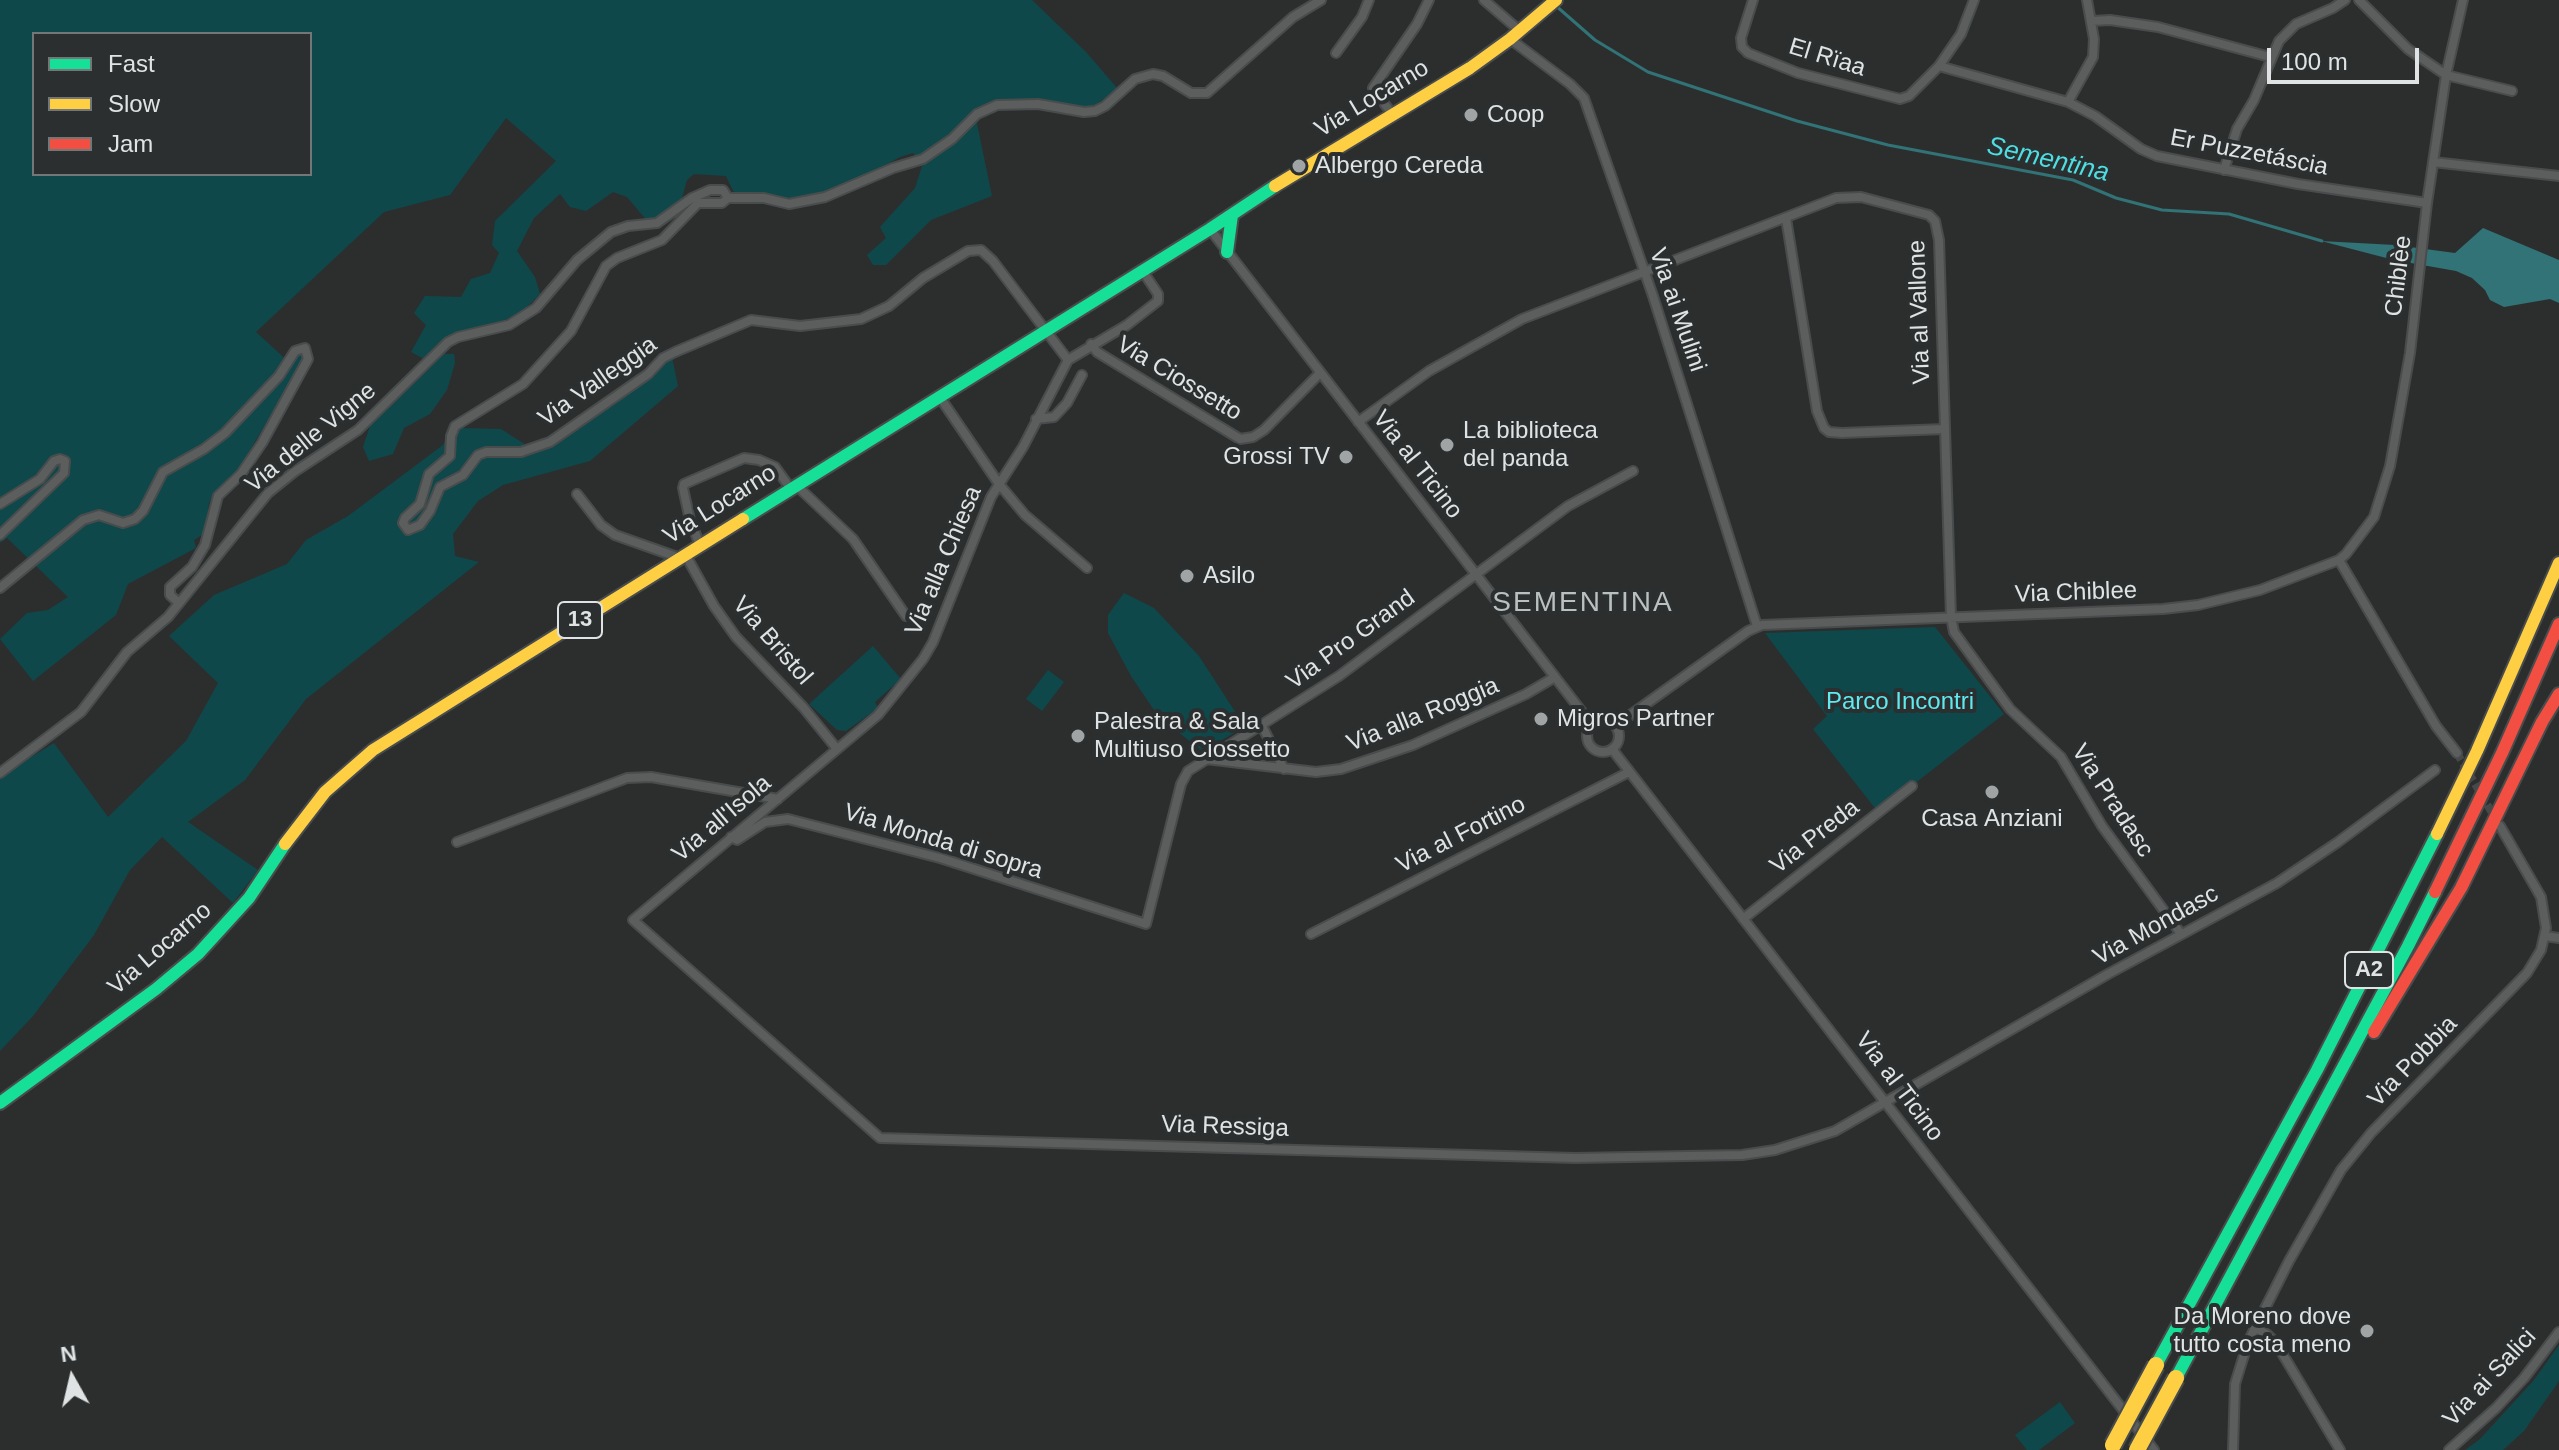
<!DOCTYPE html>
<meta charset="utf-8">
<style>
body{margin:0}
#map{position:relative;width:2559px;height:1450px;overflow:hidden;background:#2c2e2e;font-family:Arial,sans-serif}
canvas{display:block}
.legend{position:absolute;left:32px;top:32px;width:280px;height:144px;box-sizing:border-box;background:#2b2f2f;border:2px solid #737777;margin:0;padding:10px 14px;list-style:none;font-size:24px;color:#e0e3e3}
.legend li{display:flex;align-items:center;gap:16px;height:40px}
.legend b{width:40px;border:2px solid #737777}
.north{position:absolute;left:32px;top:1338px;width:80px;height:80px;-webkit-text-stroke:6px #2b2f2f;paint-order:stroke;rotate:352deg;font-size:22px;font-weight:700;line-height:32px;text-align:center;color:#e0e3e3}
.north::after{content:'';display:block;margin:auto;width:28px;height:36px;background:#e0e3e3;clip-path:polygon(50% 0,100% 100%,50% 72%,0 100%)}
.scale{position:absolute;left:2267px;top:48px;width:152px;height:36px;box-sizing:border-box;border:4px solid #e0e3e3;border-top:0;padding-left:10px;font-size:24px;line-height:28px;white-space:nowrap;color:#e0e3e3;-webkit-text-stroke:6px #2b2f2f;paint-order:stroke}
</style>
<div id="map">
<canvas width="2559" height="1450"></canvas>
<ul class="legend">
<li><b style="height:10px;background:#16e098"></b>Fast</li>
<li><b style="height:10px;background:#ffcf43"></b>Slow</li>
<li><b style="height:10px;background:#f24e42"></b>Jam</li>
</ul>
<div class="north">N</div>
<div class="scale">100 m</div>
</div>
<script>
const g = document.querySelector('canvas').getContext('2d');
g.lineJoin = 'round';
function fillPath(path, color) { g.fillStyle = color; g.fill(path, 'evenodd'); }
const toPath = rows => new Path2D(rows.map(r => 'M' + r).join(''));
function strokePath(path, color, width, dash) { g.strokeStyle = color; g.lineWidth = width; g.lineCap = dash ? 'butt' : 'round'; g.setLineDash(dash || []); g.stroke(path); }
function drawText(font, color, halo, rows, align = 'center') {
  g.font = font + ' Arial,sans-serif'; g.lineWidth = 8; g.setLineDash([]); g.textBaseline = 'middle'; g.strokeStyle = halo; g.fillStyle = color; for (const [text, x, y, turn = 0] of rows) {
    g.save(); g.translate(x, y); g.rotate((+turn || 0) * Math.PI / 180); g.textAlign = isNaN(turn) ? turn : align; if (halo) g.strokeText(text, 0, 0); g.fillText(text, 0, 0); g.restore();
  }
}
fillPath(toPath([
 [0,0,1032,0,1086,52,1118,89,1091,108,1074,108,1054,102,996,102,976,119,992,196,931,220,886,265,873,265,867,255,886,238,880,227,915,188,922,166,913,153,900,157,845,187,797,200,740,195,733,191,726,176,694,174,687,180,682,198,658,220,649,223,627,197,613,192,586,211,570,207,560,194,534,218,517,251,535,277,540,294,521,313,493,325,455,333,424,359,411,352,426,325,414,313,425,296,461,297,471,279,490,273,499,253,492,245,495,221,556,161,506,118,450,195,384,212,256,332,292,365,298,355,304,354,304,358,238,471,213,494,209,503,205,533,194,540,196,548,128,584,116,615,33,681,0,639,27,613,48,610,68,597,7,538,0,543],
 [34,34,310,34,310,174,34,174],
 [444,354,454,354,455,363,447,390,430,414,404,428,393,454,369,461,363,447,370,426],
 [672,357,678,386,590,461,503,485,478,501,453,534,455,556,479,562,306,699,245,780,188,822,258,870,233,903,162,837,130,870,94,935,33,1016,0,1051,0,776,54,743,108,817,186,741,218,683,169,636,214,595,287,564,306,540,348,516,443,445,450,432,459,428,501,429,537,452,565,437,655,373],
 [1124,593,1154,608,1199,656,1245,727,1202,751,1158,716,1131,676,1108,633,1108,615],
 [1935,627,2004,714,1878,812,1813,729,1827,716,1765,633],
 [873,646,901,679,875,702,878,708,846,731,837,730,809,704],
 [1048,670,1064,682,1042,711,1026,699],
 [2559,1345,2559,1381,2524,1431,2503,1450,2465,1450,2480,1439,2534,1380],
 [2060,1402,2075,1423,2039,1450,2027,1450,2015,1435]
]), '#0f484a');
fillPath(toPath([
 [2483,228,2559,260,2559,303,2550,299,2504,307,2490,300,2485,290,2472,278,2456,271,2394,260,2321,241,2395,245,2455,253]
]), '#317376');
strokePath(toPath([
 [1555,5,1595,40,1648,72,1797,121,1888,145,2073,180,2116,198,2162,210,2229,214,2322,241]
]), '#317376', 3);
strokePath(toPath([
 [2457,753,2495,818]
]), '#474949', 8, [8, 4]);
const street = toPath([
 [1484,0,1520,31],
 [1753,0,1741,38,1742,47,1748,53,1798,73,1900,99,1909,96,1939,66,1961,34,1974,0],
 [2359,0,2408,49,2446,75,2512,91],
 [2092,21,2110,20,2158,27,2270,57],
 [1510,39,1570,84,1584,98,1653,296,1757,626],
 [1336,53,1362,17,1369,0],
 [1939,66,2068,102,2095,116,2141,149,2157,156,2298,184,2427,203],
 [2068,102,2093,57,2094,39,2087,0],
 [1392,114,1373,88,1417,24,1429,0],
 [2433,162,2559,176],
 [2224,170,2237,129,2254,100,2279,41,2296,24,2333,8,2345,0],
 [728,198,722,203,698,203,662,240,617,258,606,266,571,331,523,384,455,426,451,436,450,456,429,474,420,504,405,518,403,523,408,530,420,525,430,511,440,487,463,475,478,455,486,452,521,452,550,442,648,374,663,358,675,352,751,320,800,326,861,319,889,306,923,278,968,251,981,250,993,261,1068,360,1023,447,991,497,933,642,923,659,878,715,633,920,880,1138,1575,1158,1742,1155,1775,1150,1835,1131,2108,974,2277,883,2338,842,2435,770],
 [1786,218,1817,411,1824,428,1829,432,1842,433,1944,429],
 [1210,229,1592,725],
 [1091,344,1097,352,1240,439,1253,437,1264,430,1320,373],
 [1068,360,1127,325,1158,301,1158,294,1142,270],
 [939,396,999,484,1025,515,1087,568],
 [1036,419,1054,417,1067,403,1082,375],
 [1358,422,1429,371,1522,319,1836,198,1861,197,1929,215,1935,221,1939,240,1951,617,1954,632,2010,709,2061,757,2102,826,2181,934],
 [796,485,853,539,906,616],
 [577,494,601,525,615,535,680,558],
 [0,504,40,479,54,461,60,459,65,461,64,473,0,535],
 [700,545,690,520,683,488,684,484,744,458,759,460,775,467,791,489],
 [685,554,714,606,736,637,803,707,837,749],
 [2339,560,2436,726,2457,753],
 [0,588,83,520,99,515,123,523,135,519,143,511,163,472,204,449,225,433,279,376,295,351,305,348,308,359,262,443,241,474,218,496,205,545,192,567,170,587,170,595,179,603],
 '1587 736a16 16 0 1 1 32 0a16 16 0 1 1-32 0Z',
 [1262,726,1284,769],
 [1615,726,1748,631,1762,625,2163,609,2198,605,2260,590,2339,560,2346,554,2374,517,2390,466,2410,353,2427,203,2446,75,2463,0],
 [1612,749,2154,1450],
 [1206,759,1316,772,1341,769,1413,745,1526,694,1555,677],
 [0,773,81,712,127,652,168,617,268,493,294,472,358,430,448,342,458,337,509,325,536,308,577,260,611,232,628,226,657,223,692,198,710,190,723,190,728,198,764,198,789,204,825,197,893,168,923,159,952,139,977,114,997,105,1038,104,1084,112,1095,111,1105,106,1135,79,1153,74,1163,76,1191,93,1207,93,1293,17,1321,0],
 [731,837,737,840,765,822,788,819,940,858,1146,924,1181,784,1188,771,1339,676,1568,506,1633,471],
 [457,842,627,778,651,777,778,799],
 [1743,919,1912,786],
 [1311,934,1629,772],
 [2545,936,2559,938],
 [2254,1327,2268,1335,2276,1343,2340,1450],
 [2233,1450,2235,1384,2248,1342,2289,1261,2341,1170,2371,1133,2527,973,2541,950,2546,928,2541,897,2500,826],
 [2449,1450,2496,1408,2524,1378,2559,1332]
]);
const fast = toPath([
 [1227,252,1232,215],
 [743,519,1210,229,1275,186],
 [0,1103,156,989,198,954,249,898,285,844],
 [2156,1365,2317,1070,2437,834],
 [2176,1378,2408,946,2435,892]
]);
const slow = toPath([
 [1275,186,1470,68,1510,39,1556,0],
 [2437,834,2477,751,2559,563],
 [285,844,325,792,373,750,743,519]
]);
const jam = toPath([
 [2435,892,2502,753,2559,624],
 [2374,1032,2461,888,2542,722,2559,694]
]);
strokePath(street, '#494c4c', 12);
strokePath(fast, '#494c4c', 16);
strokePath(slow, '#494c4c', 16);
strokePath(jam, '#494c4c', 16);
strokePath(street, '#5c5d5d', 8);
strokePath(fast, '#16e098', 12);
strokePath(slow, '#ffcf43', 12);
strokePath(jam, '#f24e42', 12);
const slowBridge = toPath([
 [2113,1445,2156,1365],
 [2137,1450,2176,1378]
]);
strokePath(slowBridge, '#494c4c', 20, []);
strokePath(slowBridge, '#ffcf43', 16);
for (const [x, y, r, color] of [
 [1471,115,8,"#a1a4a4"],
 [1299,166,8,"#a1a4a4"],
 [1447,445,8,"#a1a4a4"],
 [1346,457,8,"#a1a4a4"],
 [1187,576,8,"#a1a4a4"],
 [1541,719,8,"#a1a4a4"],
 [1078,736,8,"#a1a4a4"],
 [1992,792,8,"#a1a4a4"],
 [2367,1331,8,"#a1a4a4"]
]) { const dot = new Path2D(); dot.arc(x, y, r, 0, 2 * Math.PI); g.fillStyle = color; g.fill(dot); strokePath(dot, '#2b2f2f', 3); }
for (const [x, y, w] of [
 [580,620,44],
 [2369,970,48]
]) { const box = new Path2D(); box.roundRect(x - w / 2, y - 18, w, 36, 6); g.fillStyle = '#2b2f2f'; g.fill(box); strokePath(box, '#e0e3e3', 2); }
drawText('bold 22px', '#e0e3e3', null, [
 ["13",580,620],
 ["A2",2369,970]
]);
drawText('24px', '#e0e3e3', '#2b2f2f', [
 ["El Rïaa",1827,58,17],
 ["Via Locarno",1372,99,-31],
 ["Er Puzzetáscia",2249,153,11],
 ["Chiblèe",2399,276,-83],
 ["Via ai Mulini",1677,310,71],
 ["Via al Vallone",1920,312,-92],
 ["Via Ciossetto",1179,379,31],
 ["Via Valleggia",598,382,-35],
 ["Via delle Vigne",311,438,-39],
 ["Via al Ticino",1417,465,52],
 ["Via Locarno",720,505,-32],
 ["Via alla Chiesa",944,561,-67],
 ["Via Chiblee",2076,593,-2],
 ["Via Pro Grand",1351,640,-36],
 ["Via Bristol",772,641,49],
 ["Via alla Roggia",1423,715,-22],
 ["Via Pradasc",2112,801,57],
 ["Via all'Isola",722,819,-40],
 ["Via al Fortino",1461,835,-27],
 ["Via Preda",1815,837,-38],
 ["Via Monda di sopra",943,842,17],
 ["Via Mondasc",2156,926,-29],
 ["Via Locarno",160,949,-41],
 ["Via Pobbia",2413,1062,-46],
 ["Via al Ticino",1899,1087,53],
 ["Via Ressiga",1225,1127,2],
 ["Via ai Salici",2490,1378,-47]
]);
drawText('24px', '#e0e3e3', '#2b2f2f', [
 ["Coop",1487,115],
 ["Albergo Cereda",1315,166],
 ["La biblioteca",1463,431],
 ["del panda",1463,459],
 ["Grossi TV",1330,457,"right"],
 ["Asilo",1203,576],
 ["Migros Partner",1557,719],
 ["Palestra & Sala",1094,722],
 ["Multiuso Ciossetto",1094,750],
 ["Casa Anziani",1992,819,"center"],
 ["Da Moreno dove",2351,1317,"right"],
 ["tutto costa meno",2351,1345,"right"]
], 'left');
drawText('24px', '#5eeaef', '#2b2f2f', [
 ["Parco Incontri",1900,702]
]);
drawText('italic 26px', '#4edde2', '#2b2f2f', [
 ["Sementina",2048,160,13]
]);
g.letterSpacing = '2px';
drawText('28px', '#bac0c0', '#2b2f2f', [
 ["SEMENTINA",1583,603]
]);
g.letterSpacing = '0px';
</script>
